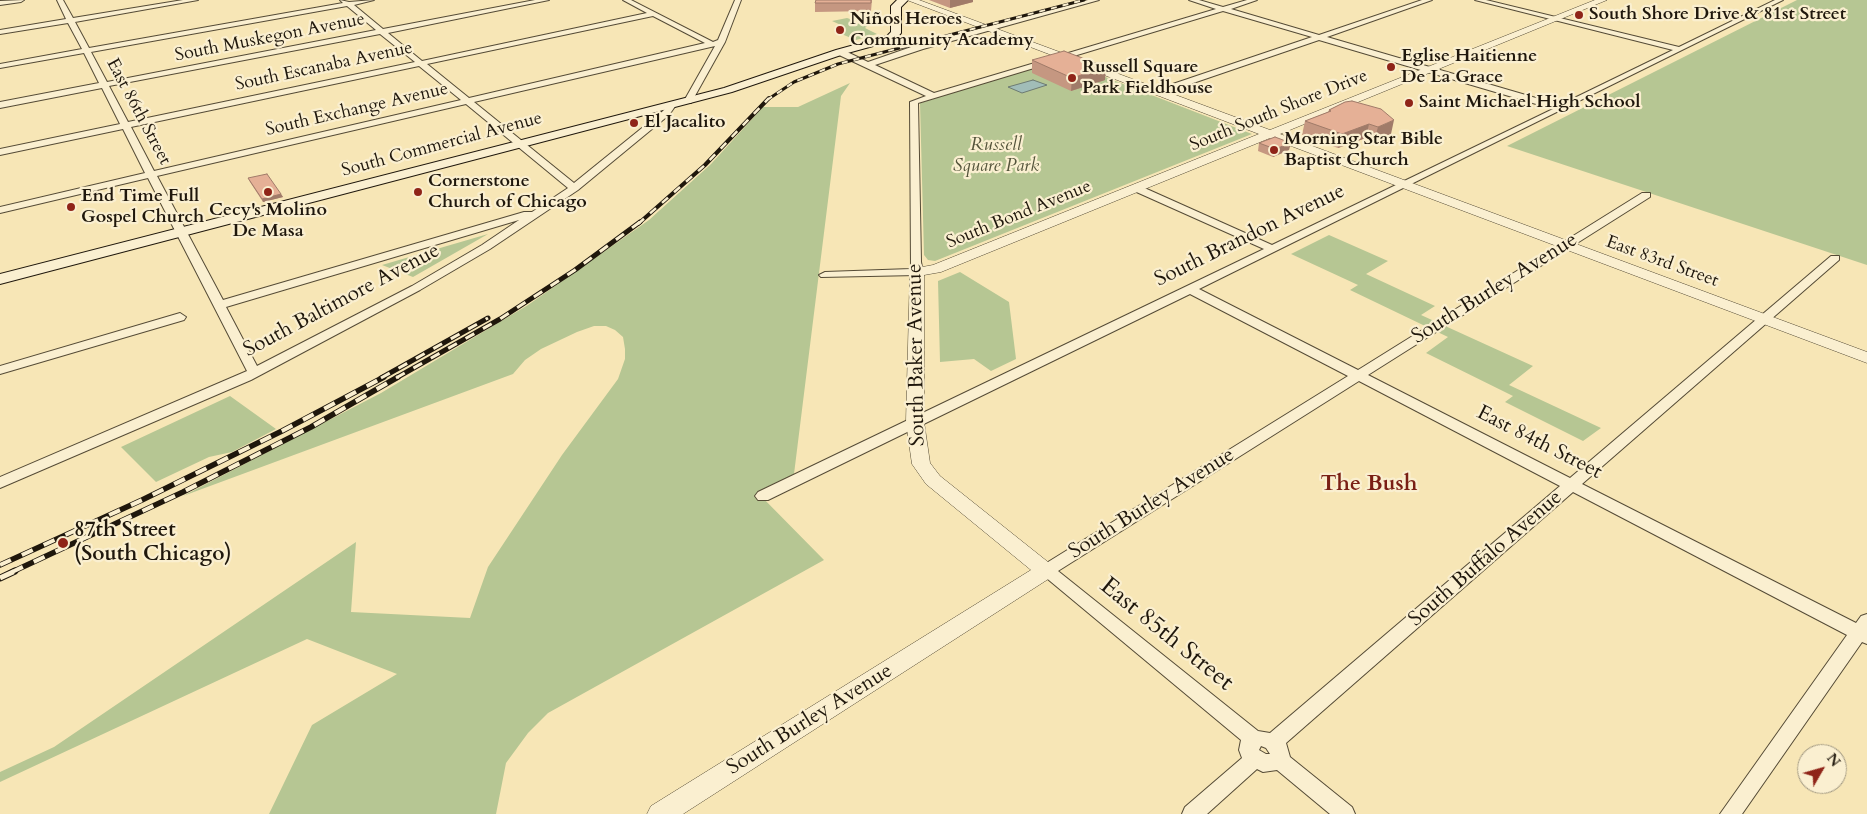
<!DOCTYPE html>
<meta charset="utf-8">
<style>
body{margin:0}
#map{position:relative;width:1867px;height:814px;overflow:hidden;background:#f7e6b6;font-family:Cardo,serif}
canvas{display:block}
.north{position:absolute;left:1797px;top:744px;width:50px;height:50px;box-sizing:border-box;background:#faefd0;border:1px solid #a29982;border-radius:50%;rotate:52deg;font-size:14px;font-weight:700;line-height:20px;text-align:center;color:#1f170c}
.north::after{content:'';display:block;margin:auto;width:18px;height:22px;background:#8f2418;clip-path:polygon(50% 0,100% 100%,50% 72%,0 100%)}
</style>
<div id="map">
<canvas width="1867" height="814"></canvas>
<div class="north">N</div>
</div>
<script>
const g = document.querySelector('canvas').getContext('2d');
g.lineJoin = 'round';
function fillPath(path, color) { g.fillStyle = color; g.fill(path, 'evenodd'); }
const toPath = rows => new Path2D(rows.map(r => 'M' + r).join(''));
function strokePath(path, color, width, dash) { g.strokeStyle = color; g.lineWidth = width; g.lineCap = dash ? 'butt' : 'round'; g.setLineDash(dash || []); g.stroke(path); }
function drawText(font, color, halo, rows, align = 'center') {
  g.font = font + ' Cardo,serif'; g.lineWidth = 4.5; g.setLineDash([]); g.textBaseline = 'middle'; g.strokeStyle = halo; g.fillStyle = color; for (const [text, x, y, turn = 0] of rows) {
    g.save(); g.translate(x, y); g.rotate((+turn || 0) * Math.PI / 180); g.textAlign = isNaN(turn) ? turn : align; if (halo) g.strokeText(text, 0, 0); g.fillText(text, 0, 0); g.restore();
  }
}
fillPath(toPath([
 [1797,0,1867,0,1867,265,1507,146],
 [847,18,853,20,851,22,854,24,867,23,869,24,865,28,877,34,856,40,834,31,843,26,832,21],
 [1057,61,1064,61,1252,134,935,261,928,260,924,255,920,103],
 [850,83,841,96,794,474,757,492,824,560,548,713,528,733,506,763,496,814,269,814,312,725,397,674,307,639,0,782,0,772,54,747,356,542,351,612,470,618,488,567,562,455,618,379,625,359,625,349,623,337,615,330,606,326,594,326,577,332,541,349,525,360,513,374,183,496,381,393,528,305,649,220,711,164,763,107,798,107],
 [488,234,413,277,382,265],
 [1329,235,1388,261,1366,274,1435,306,1421,315,1533,366,1509,385,1601,428,1583,441,1505,402,1513,396,1426,353,1448,337,1350,290,1358,285,1291,254],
 [960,272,1009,302,1016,359,991,371,974,359,940,362,938,281],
 [230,396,276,429,232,452,209,457,156,482,121,447]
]), '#b6c693');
const water = toPath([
 [1033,80,1047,85,1022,93,1008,87,1033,80]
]);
fillPath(water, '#a1bdb8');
strokePath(water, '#6d7b73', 1);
const minor = toPath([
 [24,0,21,2,0,5,0,1,24,0],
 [57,0,63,0,73,18,183,0,198,0,75,22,89,48,343,3,340,0,349,2,374,0,354,5,383,29,535,0,549,0,388,33,422,61,647,13,623,0,631,0,713,42,718,40,735,0,741,0,725,42,691,103,684,101,715,46,474,102,574,183,663,111,669,103,676,105,669,115,578,190,490,249,420,290,251,380,0,488,0,477,247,371,148,178,0,213,0,207,145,173,123,129,0,155,0,149,120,124,102,88,0,108,0,102,99,83,84,53,0,68,0,64,82,49,68,23,0,34,0,30,66,19,57,0],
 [347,6,376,30,107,82,91,52,347,6],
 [653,16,705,43,469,98,427,64,653,16],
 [380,34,415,62,128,122,109,86,380,34],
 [419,66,461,100,154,171,131,127,419,66],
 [466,104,568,188,532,212,524,212,223,300,157,176,466,104],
 [519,220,482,245,412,286,257,366,226,307,519,220],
 [1088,0,1099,0,923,49,875,65,934,93,1216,9,1189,0,1199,0,1223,7,1247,0,1257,0,1231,9,1319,35,1422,0,1432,0,1327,37,1560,105,1673,50,1475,0,1486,0,1679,47,1775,0,1783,0,1199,289,1358,370,1642,193,1650,193,1650,197,1368,375,1570,478,1831,256,1839,256,1839,260,1582,484,1856,623,1861,616,1867,614,1867,644,1862,642,1742,814,1720,814,1847,635,1573,492,1286,743,1290,757,1352,807,1355,814,1330,814,1277,770,1263,772,1257,769,1207,814,1182,814,1185,807,1242,758,1239,750,1241,740,1038,571,1040,567,1348,376,1190,294,768,500,758,500,755,496,758,492,1264,249,1132,190,1132,186,1140,186,1272,245,1553,109,1319,40,1161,94,1155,94,1155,90,1312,37,1223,11,918,103,921,262,923,272,917,275,821,277,819,275,825,272,911,269,910,102,926,96,837,54,837,50,843,50,868,62,917,45,1088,0],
 [1359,381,1560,486,1270,733,1258,731,1058,571,1359,381],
 [1261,746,1266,748,1270,754,1266,754,1259,750,1261,746],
 [180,313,186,317,184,320,0,374,0,366,180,313]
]);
const tertiary = toPath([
 [907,0,919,0,1270,130,1595,0,1607,0,1280,134,1867,352,1867,363,1270,138,941,272,924,275,924,422,930,463,940,476,1053,566,1057,571,1053,576,683,814,647,814,651,806,1031,570,926,484,912,464,906,422,910,272,912,269,933,265,1259,134,907,0]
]);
const secondary = toPath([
 [897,0,908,0,901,7,901,33,895,40,844,54,732,92,0,284,0,274,724,88,836,50,887,36,891,32,891,6,897,0]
]);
strokePath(minor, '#554b36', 2);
strokePath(tertiary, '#554b36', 1);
strokePath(secondary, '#1f170c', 2);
fillPath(minor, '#faefd0');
fillPath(tertiary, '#faefd0');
fillPath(secondary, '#faefd0');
const railFar4 = toPath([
 [767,100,794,82,838,64,1084,0]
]);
const railFar3 = toPath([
 [638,224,705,165,769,98]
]);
const railFar2 = toPath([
 [381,378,488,318],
 [396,378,500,319,575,270,640,222]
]);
const railFar1 = toPath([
 [0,565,142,500,282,431,384,377],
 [12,572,183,492,311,427,398,377]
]);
const rail = toPath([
 [0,578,15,571]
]);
strokePath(railFar4, '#1f170c', 3);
strokePath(railFar3, '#1f170c', 4);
strokePath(railFar2, '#1f170c', 5);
strokePath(railFar1, '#1f170c', 5.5);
strokePath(rail, '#1f170c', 7);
strokePath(railFar4, '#faefd0', 2, [6]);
strokePath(railFar3, '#faefd0', 2.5, [8]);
strokePath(railFar2, '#faefd0', 3, [10]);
strokePath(railFar1, '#faefd0', 4, [12]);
strokePath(rail, '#faefd0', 5, [15]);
fillPath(toPath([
 [816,0,872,0,871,11,815,12,815,3],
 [929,0,973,0,973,2,950,8],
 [1032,60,1105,80,1071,91,1032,73],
 [1345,102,1391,134,1374,141,1366,138,1338,148,1302,135,1305,121,1328,112,1329,110],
 [1259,143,1289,150,1273,157,1258,151],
 [248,178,281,194,283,197,263,202,250,182]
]), '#c59781');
fillPath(toPath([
 [950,0,973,0,973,2,950,8],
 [1106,67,1105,80,1071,91,1072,78],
 [1394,120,1391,134,1374,141,1378,127],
 [1369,124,1366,138,1338,148,1342,134],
 [1291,143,1289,150,1273,157,1275,149],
 [281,194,283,197,263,202,262,199]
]), '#a07b69');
const building = toPath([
 [816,0,871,0,871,3,815,3,816,0],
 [1064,51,1106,67,1072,78,1032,60,1064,51],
 [1352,101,1381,109,1394,120,1378,127,1369,124,1342,134,1305,121,1331,111,1329,110,1345,102,1352,101],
 [1275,137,1291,143,1275,149,1259,143,1275,137],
 [267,174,281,194,262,199,248,178,267,174]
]);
fillPath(building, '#e5b096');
strokePath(building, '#a07b69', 1);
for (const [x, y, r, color] of [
 [1579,15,5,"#8f2418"],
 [840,30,5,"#8f2418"],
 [1391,67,5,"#8f2418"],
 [1072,78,5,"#8f2418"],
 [1409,103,5,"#8f2418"],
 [634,123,5,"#8f2418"],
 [1274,150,5,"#8f2418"],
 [268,192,5,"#8f2418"],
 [418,192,5,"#8f2418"],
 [71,207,5,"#8f2418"],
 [63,543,6,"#8f2418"]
]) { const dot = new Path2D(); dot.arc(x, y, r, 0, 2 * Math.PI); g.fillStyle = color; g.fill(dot); strokePath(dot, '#faefd0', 2); }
drawText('bold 18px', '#1f170c', '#faefd0', [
 ["South Shore Drive & 81st Street",1589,15],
 ["Niños Heroes",850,20],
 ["Community Academy",850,41],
 ["Eglise Haitienne",1401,57],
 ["De La Grace",1401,78],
 ["Russell Square",1082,68],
 ["Park Fieldhouse",1082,89],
 ["Saint Michael High School",1419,103],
 ["El Jacalito",644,123],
 ["Morning Star Bible",1284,140],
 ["Baptist Church",1284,161],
 ["Cornerstone",428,182],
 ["Church of Chicago",428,203],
 ["End Time Full",81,197],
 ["Gospel Church",81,218],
 ["Cecy's Molino",268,211,"center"],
 ["De Masa",268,232,"center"]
], 'left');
drawText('18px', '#1f170c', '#faefd0', [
 ["South Muskegon Avenue",270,38,-11],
 ["South Escanaba Avenue",324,67,-12],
 ["South Exchange Avenue",357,110,-13],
 ["South South Shore Drive",1279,111,-22],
 ["East 86th Street",138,112,62],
 ["South Commercial Avenue",442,145,-15],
 ["South Bond Avenue",1019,215,-22],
 ["East 83rd Street",1662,262,20]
]);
drawText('italic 18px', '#54543b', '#faefd0', [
 ["Russell",996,146],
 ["Square Park",996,167]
]);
drawText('21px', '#1f170c', '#faefd0', [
 ["South Brandon Avenue",1250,236,-26],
 ["South Burley Avenue",1495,289,-32],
 ["South Baltimore Avenue",342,301,-28],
 ["South Baker Avenue",917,355,-91],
 ["East 84th Street",1539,443,27],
 ["South Burley Avenue",1152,504,-32],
 ["South Buffalo Avenue",1486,559,-41],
 ["South Burley Avenue",810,720,-32]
]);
drawText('bold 21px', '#1f170c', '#faefd0', [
 ["87th Street",74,531],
 ["(South Chicago)",74,555]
], 'left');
drawText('bold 22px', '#7a1f14', '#faefd0', [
 ["The Bush",1369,485]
]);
drawText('25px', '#1f170c', '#faefd0', [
 ["East 85th Street",1166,635,39]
]);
</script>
